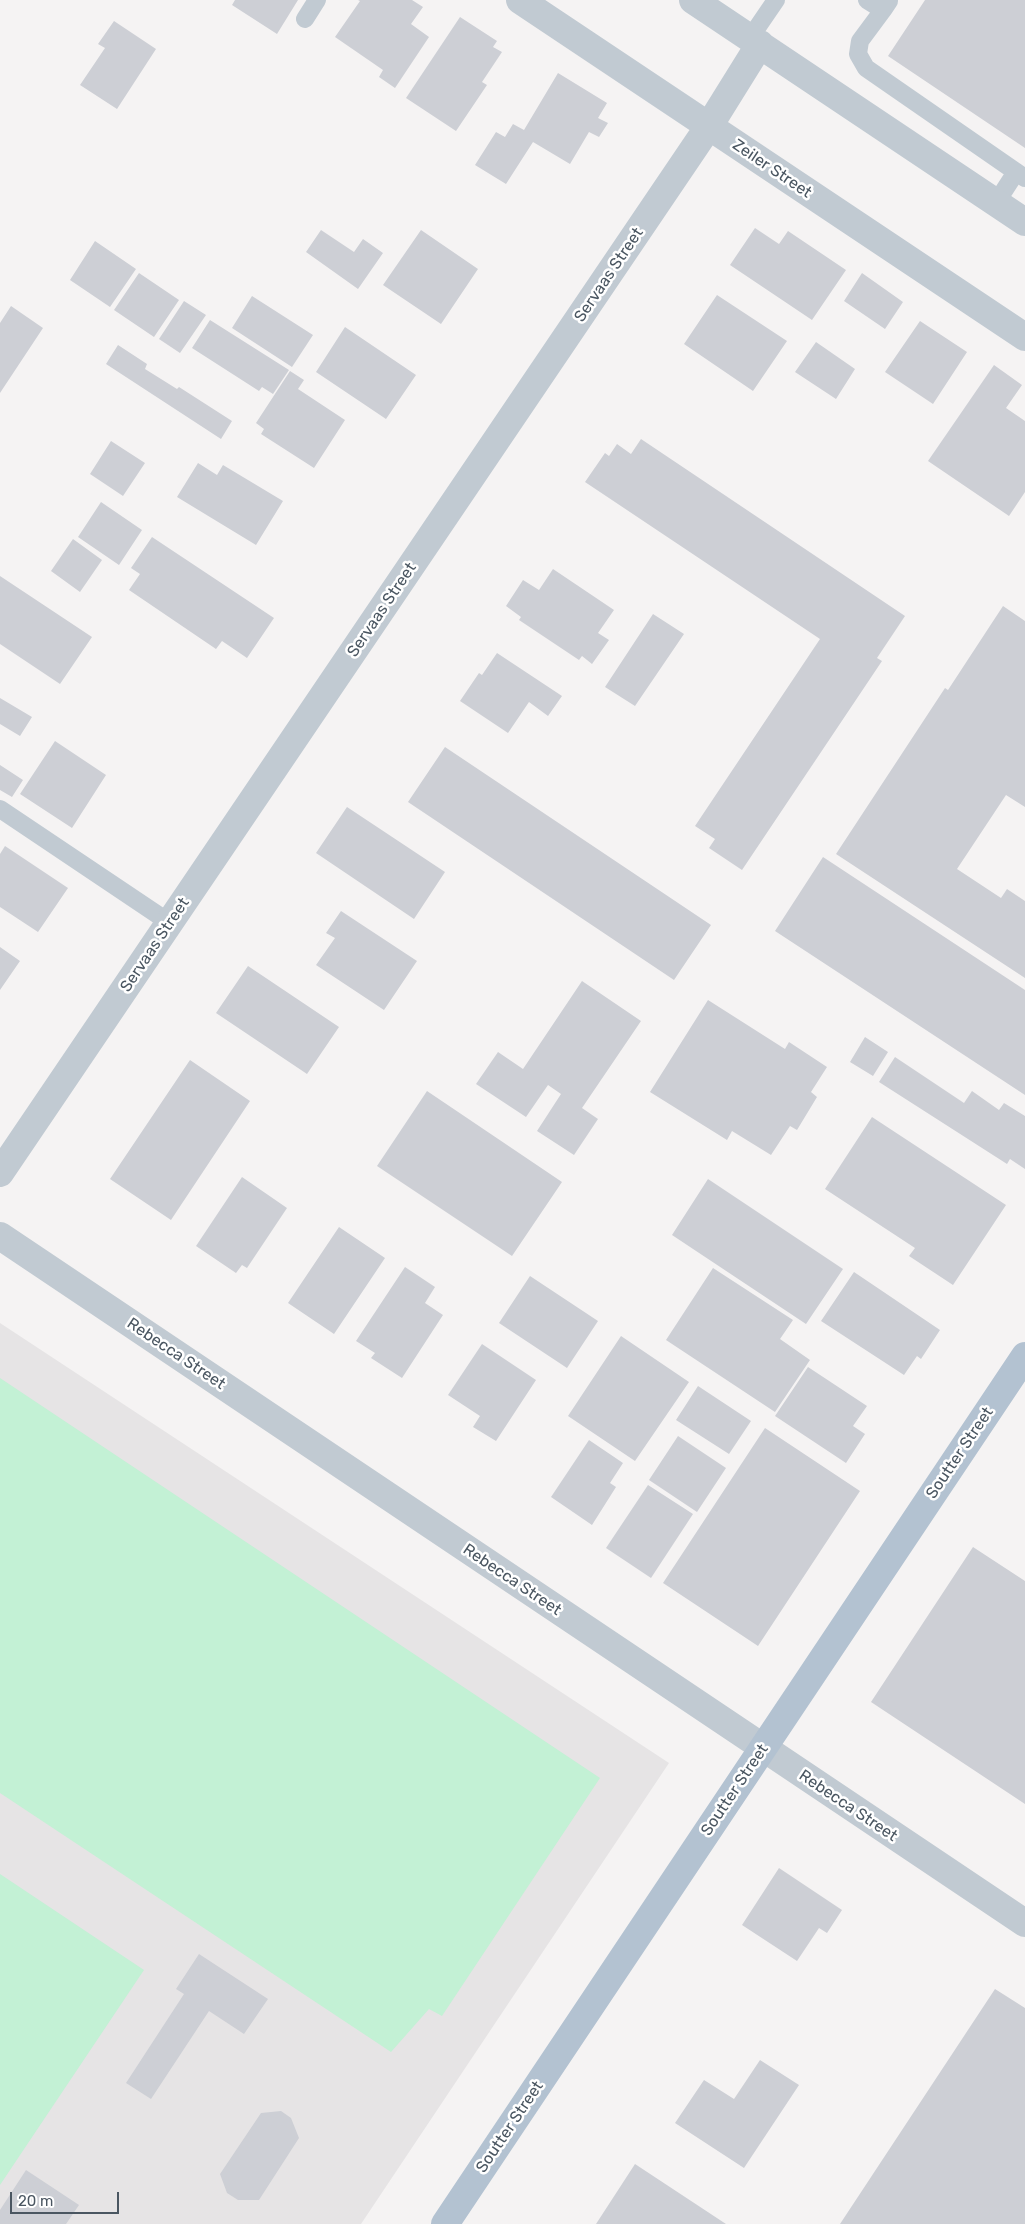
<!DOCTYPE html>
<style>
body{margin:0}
#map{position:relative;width:1025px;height:2224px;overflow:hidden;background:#f5f3f3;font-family:Rubik,sans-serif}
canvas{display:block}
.scale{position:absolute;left:10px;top:2192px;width:109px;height:22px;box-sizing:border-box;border:2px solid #4a5661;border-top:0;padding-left:6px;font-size:15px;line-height:18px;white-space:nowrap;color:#4a5661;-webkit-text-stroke:4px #fff;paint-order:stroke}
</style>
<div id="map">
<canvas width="1025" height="2224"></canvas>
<div class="scale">20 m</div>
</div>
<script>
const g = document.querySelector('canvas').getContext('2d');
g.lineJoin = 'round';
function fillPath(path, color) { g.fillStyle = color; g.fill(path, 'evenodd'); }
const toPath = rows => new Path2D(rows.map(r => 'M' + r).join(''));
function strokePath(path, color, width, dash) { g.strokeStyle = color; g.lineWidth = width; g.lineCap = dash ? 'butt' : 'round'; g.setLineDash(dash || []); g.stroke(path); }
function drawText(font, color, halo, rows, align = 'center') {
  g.font = font + ' Rubik,sans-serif'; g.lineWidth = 5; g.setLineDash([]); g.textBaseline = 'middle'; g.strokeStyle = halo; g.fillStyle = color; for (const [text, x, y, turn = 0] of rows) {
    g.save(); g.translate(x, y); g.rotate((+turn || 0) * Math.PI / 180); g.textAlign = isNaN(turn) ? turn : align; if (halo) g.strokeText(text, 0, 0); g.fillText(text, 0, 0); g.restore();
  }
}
fillPath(toPath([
 [0,1323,669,1763,361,2224,0,2224]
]), '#e6e4e5');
fillPath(toPath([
 [0,1378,600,1778,442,2016,429,2009,391,2052,0,1793],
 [0,1874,144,1970,0,2185]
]), '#c3f1d5');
fillPath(toPath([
 [235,0,298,0,277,34,232,5],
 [358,0,412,0,423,7,411,24,429,37,395,88,379,77,383,70,335,37,360,1],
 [925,0,1025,0,1025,148,888,56],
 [460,17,497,41,493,47,502,52,482,82,487,85,456,131,406,98],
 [114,21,156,49,117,109,80,85,105,48,98,44],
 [558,73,607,103,598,118,608,123,599,137,589,132,570,164,533,142,506,184,475,165,496,132,505,137,513,124,524,130],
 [755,228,779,244,788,231,846,270,812,320,730,265],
 [321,230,354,252,363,239,383,253,358,289,306,252],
 [421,230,478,269,441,324,383,285],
 [95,241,136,269,110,307,70,280],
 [139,273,179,300,154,337,114,310],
 [862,273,903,302,885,329,844,301],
 [717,295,787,341,753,391,684,344],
 [252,296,313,335,292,367,232,328],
 [184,301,206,315,180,353,159,339],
 [11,306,43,328,0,393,0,323],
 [210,320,289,370,273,394,262,387,259,391,192,348],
 [920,321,967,352,933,404,885,372],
 [345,327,416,375,386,419,316,372],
 [816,342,855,369,836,399,795,372],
 [118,345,147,364,145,369,177,389,179,387,232,421,221,439,106,364],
 [994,365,1022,385,1006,408,1025,421,1025,492,1009,516,928,461],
 [290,371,304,380,298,389,345,420,314,468,261,434,264,429,256,423],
 [641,439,905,616,877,658,882,661,742,870,709,848,715,839,695,826,820,639,585,482,605,453,609,456,617,444,631,454],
 [111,441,145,463,123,496,90,474],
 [198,463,217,475,223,465,283,501,256,545,177,497],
 [101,502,142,530,119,565,78,537],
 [152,537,274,618,247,658,222,641,216,649,129,590,140,574,131,568],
 [73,539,102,560,80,592,51,571],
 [553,569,614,610,598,633,609,640,592,664,582,656,579,660,519,620,521,617,506,606,523,580,539,590],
 [0,576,92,637,60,684,0,644],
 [1003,606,1025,621,1025,807,1006,795,957,869,1001,898,1007,889,1025,901,1025,978,836,854,945,688,948,690],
 [653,614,684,634,635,706,605,687],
 [497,653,562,696,548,716,529,702,508,733,460,701,479,673,482,675],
 [0,698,32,717,20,736,0,724],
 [55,741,106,775,72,828,20,794],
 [445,747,711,925,674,980,408,802],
 [0,765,23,780,12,797,0,790],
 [347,807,445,872,414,919,316,853],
 [5,846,68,888,38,932,0,907,0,854],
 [823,857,1025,990,1025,1095,775,931],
 [341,911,417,961,384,1010,316,965,335,938,326,933],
 [0,947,20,961,0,990],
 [248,966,339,1027,307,1074,216,1013],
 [582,981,641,1021,582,1108,598,1119,574,1155,537,1131,561,1094,548,1085,526,1117,476,1084,498,1052,523,1069],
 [708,1000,785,1049,789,1042,827,1067,811,1092,817,1097,797,1130,790,1126,771,1155,732,1131,727,1140,650,1092],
 [865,1037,888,1052,873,1076,850,1062],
 [895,1057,964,1103,972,1091,999,1110,1004,1103,1025,1116,1025,1169,1010,1159,1007,1164,879,1082],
 [190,1060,250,1101,171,1220,110,1179],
 [427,1091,562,1182,512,1256,377,1166],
 [872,1117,1006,1205,953,1285,909,1256,915,1248,825,1189],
 [242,1177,287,1208,247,1268,242,1265,236,1273,196,1246],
 [708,1179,843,1269,806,1324,672,1235],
 [339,1227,385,1258,334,1334,288,1303],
 [405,1267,435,1287,425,1303,443,1315,402,1378,371,1358,375,1353,356,1341],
 [713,1268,793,1320,780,1339,810,1360,775,1412,666,1340],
 [854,1272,940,1330,921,1359,917,1356,904,1375,821,1321],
 [530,1276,598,1321,567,1368,499,1323],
 [621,1336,689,1382,635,1461,568,1416],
 [482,1344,536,1380,496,1441,473,1427,480,1416,448,1395],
 [808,1367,867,1406,853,1426,865,1434,846,1463,775,1416],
 [698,1386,751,1421,729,1454,676,1420],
 [765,1428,860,1491,758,1646,663,1583],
 [678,1436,726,1468,697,1512,649,1480],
 [589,1440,623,1463,610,1483,616,1487,592,1525,551,1497],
 [648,1485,693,1514,651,1578,606,1548],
 [973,1547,1025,1581,1025,1804,871,1702],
 [779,1868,842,1910,827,1933,819,1928,797,1961,742,1925],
 [199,1954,268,1999,244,2034,209,2011,151,2099,126,2083,184,1994,176,1989],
 [995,1989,1025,2008,1025,2224,840,2224],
 [760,2060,799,2085,744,2168,675,2123,704,2080,734,2099],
 [281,2111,291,2118,299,2138,259,2200,238,2200,227,2193,220,2174,261,2113],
 [635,2164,726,2224,596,2224],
 [26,2170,79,2205,66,2224,0,2224,0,2210]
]), '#cdcfd5');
strokePath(toPath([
 [867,0,883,10,889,1],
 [883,10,860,41,858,54,866,68,1025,178],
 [305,19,317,0],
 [750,38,776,0],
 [996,203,1016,172],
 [0,809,170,923]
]), '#c1cad2', 18);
strokePath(toPath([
 [520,0,1025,337],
 [693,0,1025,222],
 [0,1173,709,126,760,44],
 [0,1236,1025,1923]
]), '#c1cad2', 28);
strokePath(toPath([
 [445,2224,1025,1356]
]), '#b3c2d1', 28);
drawText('16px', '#4a5661', '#fff', [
 ["Zeiler Street",772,169,34],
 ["Servaas Street",609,275,-56],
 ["Servaas Street",382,610,-56],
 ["Servaas Street",155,945,-56],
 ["Rebecca Street",176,1354,34],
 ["Soutter Street",960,1453,-56],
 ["Rebecca Street",512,1580,34],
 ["Soutter Street",735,1790,-56],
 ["Rebecca Street",848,1806,34],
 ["Soutter Street",510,2127,-56]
]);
</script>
